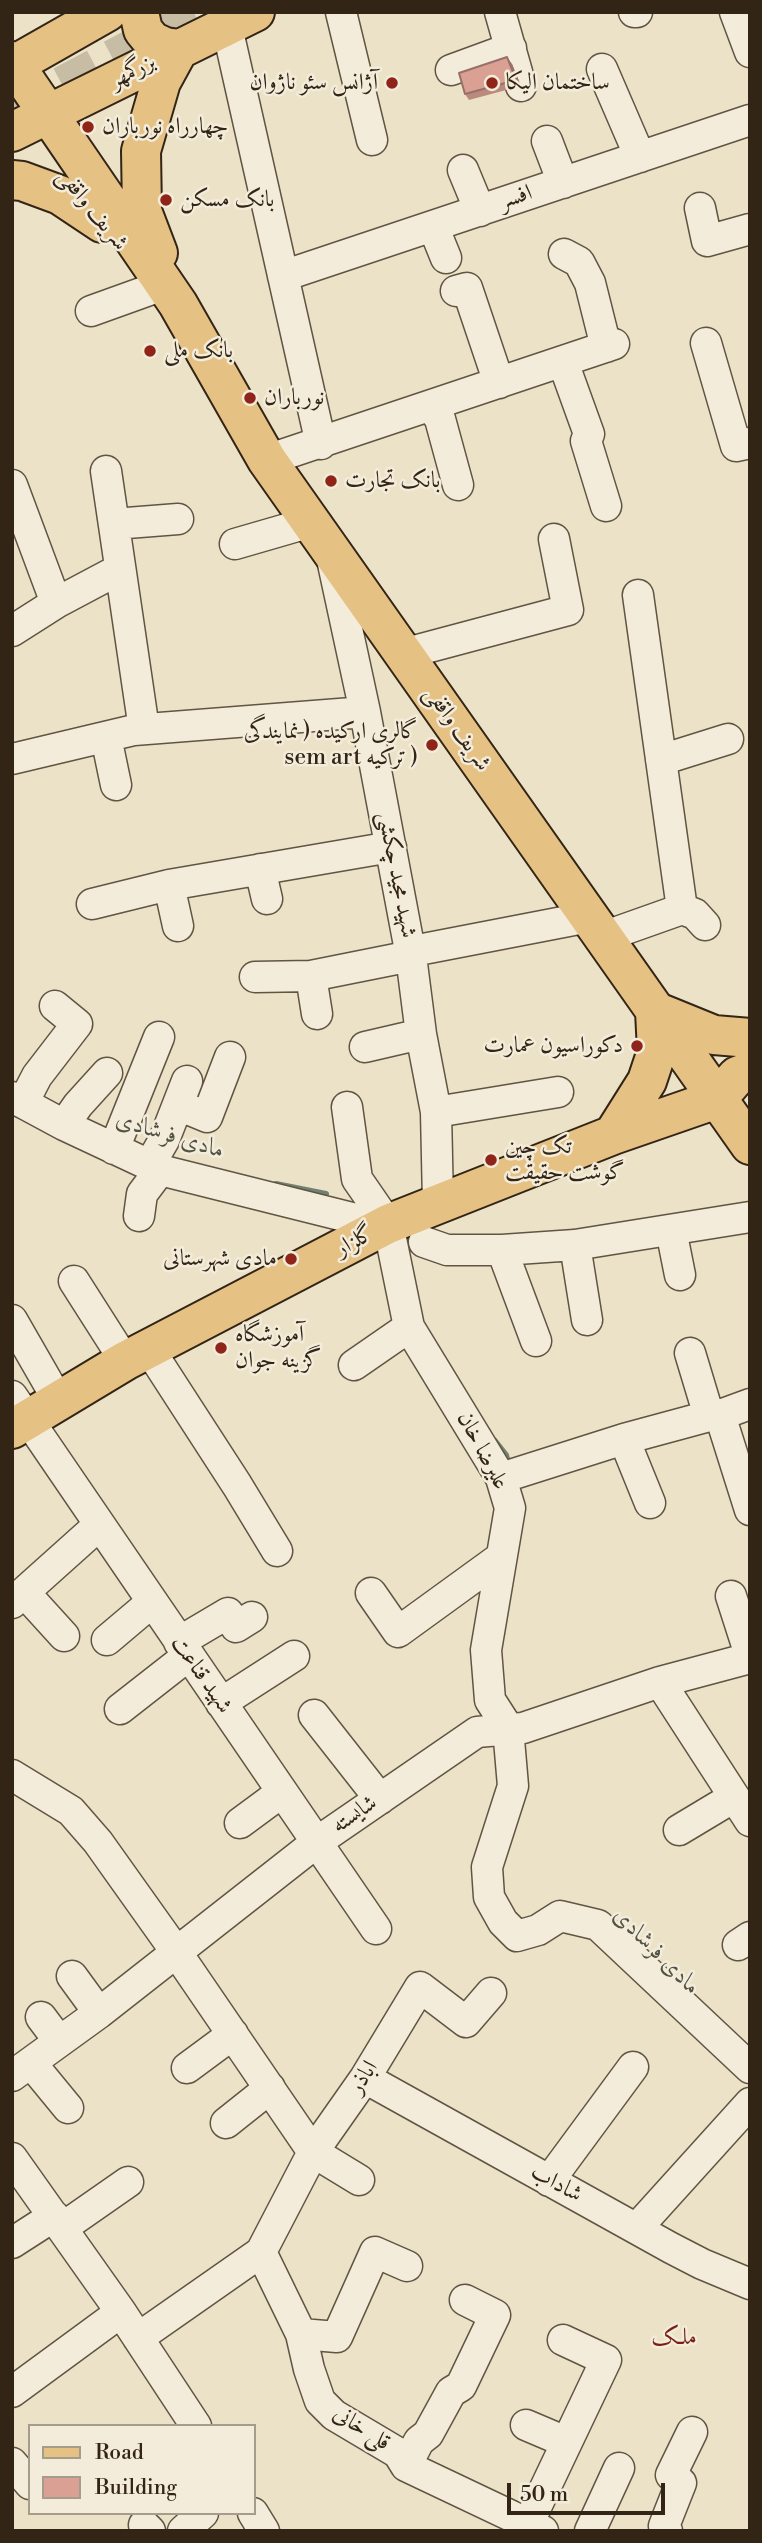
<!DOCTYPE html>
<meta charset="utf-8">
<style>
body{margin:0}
#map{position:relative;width:762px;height:2543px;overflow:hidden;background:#ece2c7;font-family:"Libre Bodoni",serif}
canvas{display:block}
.frame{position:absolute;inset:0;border:14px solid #332516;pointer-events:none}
.legend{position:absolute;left:28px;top:2424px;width:228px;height:91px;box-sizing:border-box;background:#f3ecdb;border:2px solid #a69c8c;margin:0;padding:9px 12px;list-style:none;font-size:21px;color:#332516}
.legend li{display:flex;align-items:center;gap:14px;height:35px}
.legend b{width:35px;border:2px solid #a69c8c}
.scale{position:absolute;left:507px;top:2483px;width:158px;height:32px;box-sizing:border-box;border:4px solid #332516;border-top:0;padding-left:9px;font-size:21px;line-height:24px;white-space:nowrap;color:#332516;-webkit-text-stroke:5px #f3ecdb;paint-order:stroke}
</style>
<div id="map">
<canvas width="762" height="2543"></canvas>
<div class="frame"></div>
<ul class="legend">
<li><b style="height:9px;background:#e6c184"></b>Road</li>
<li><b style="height:19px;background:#daa094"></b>Building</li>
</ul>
<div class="scale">50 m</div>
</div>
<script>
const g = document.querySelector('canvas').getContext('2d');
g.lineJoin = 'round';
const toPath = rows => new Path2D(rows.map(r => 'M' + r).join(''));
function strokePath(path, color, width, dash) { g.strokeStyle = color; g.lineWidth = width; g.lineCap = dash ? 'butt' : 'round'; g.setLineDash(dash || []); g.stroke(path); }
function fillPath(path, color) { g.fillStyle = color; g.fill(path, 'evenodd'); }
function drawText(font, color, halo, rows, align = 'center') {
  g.font = font + ' "Libre Bodoni",Amiri,serif'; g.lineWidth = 5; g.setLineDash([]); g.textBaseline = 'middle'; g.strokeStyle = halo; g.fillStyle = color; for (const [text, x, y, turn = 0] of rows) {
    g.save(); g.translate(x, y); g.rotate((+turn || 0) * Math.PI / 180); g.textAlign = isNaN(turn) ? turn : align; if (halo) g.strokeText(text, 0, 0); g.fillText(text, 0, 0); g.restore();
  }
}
strokePath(toPath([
 [276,1184,326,1194],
 [495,1441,506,1455,509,1467]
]), '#718172', 6);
strokePath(toPath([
 [12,112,195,15]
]), '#c7bca4', 38, [38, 19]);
const minor = toPath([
 [341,12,372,140],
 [500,12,521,86],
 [634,12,637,12],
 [735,12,750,52],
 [227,27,321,444],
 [602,69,640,157],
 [451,70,511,48],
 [547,141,563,183],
 [463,170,480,211],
 [700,208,707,241,750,229],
 [433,226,446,258],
 [564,254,579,262,590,283,606,347],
 [283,276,750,120],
 [456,291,467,288,499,383],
 [91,311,155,288],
 [706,343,736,446,750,443],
 [563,362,589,434,586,441,606,506],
 [431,406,440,419,458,485],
 [267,460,614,344],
 [106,471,144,729],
 [12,485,56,603],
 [114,524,178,519],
 [235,544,311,522],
 [332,559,365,712,411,956,421,1034,436,1112,438,1203],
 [638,595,682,909],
 [12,631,56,603,120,569],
 [403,654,568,610,554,539],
 [106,737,116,785],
 [12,759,134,730,365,712],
 [661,760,728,739],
 [260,869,267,899],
 [169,885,178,926],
 [92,904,169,885,391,847],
 [682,909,695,914,705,925],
 [603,937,682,909],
 [311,976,317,1014],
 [255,977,311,976,411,956,418,950,589,917],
 [365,1047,421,1034],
 [12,1097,64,1125,160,1170,384,1226],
 [23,1103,37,1076,77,1024,55,1006],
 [178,1105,207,1117,230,1057],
 [347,1107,357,1179,388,1224,409,1327,501,1478,510,1508,486,1650,490,1700,508,1728,513,1786,487,1867,489,1897,503,1922,517,1936,538,1930,560,1916,598,1925,750,2068],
 [436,1112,558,1092],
 [64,1125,78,1105,107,1073],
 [114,1149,159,1037],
 [149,1166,164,1140,187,1081],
 [139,1216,142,1194,160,1170],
 [671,1230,680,1275],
 [424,1242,447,1250,502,1250,575,1245,750,1217],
 [575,1245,587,1320],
 [502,1250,536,1341],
 [74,1281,125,1361],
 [12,1320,58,1400],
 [149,1349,237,1485,277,1551],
 [690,1353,709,1416],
 [354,1365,409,1327],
 [12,1396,376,1929],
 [720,1415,750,1510],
 [624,1439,650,1503],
 [501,1478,624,1439,709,1416,720,1415,750,1404],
 [24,1592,64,1636],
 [371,1593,398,1632,500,1558],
 [731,1596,750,1655],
 [12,1603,99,1525],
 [107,1640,152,1602],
 [179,1642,228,1613,236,1627,252,1617],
 [660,1682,750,1821],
 [221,1703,294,1656],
 [120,1709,189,1655],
 [314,1715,380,1799],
 [12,1775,71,1811,98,1842,177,1953,313,2152,359,2180],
 [240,1823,282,1792],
 [679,1830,734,1797],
 [738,1945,750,1937],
 [72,1976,99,2013],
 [41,2017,59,2041],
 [31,2063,68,2108],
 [187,2068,233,2034],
 [12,2076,99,2013,317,1842,477,1732,523,1728,660,1682,750,1658],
 [365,2078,671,2248,702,2264,750,2284],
 [226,2123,270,2088],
 [12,2158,121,2312,196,2426],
 [549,2181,633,2067],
 [62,2228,128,2182],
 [637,2228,750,2103],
 [12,2243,54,2216],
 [261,2252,301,2334,309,2369,320,2401,334,2415,398,2453,406,2466,543,2531],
 [301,2334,337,2337,375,2252,407,2266],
 [138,2338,261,2252,313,2152,365,2078,420,1987,466,2022,491,1993],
 [12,2392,121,2312],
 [526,2425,566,2442],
 [12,2463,30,2484],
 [406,2466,419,2441,428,2434,451,2392,461,2386,495,2315,465,2300],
 [253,2513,264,2531],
 [528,2524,606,2360,563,2340],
 [144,2525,150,2531],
 [183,2531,203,2513],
 [590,2531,619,2468],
 [667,2531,664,2526,681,2483,671,2475,692,2432]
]);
const major = toPath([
 [139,12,143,30,152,41,165,47,179,49,161,82,141,151,142,211,158,253],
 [12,61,178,304,267,460,750,1145],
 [12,66,107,12],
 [12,132,255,12],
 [12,180,22,181,60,195,102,223],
 [613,1135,647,1081,657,1051,655,1011,714,1035,750,1038],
 [12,1429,125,1361,388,1224,613,1135,717,1099,737,1076,750,1071]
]);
strokePath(minor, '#615442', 33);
strokePath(major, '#332516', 42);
strokePath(minor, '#f3ecdb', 30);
strokePath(major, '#e6c184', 38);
fillPath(toPath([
 [512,64,521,86,469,100,465,94]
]), '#bb8a7f');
fillPath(toPath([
 [507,57,512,64,521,86,516,80]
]), '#997068');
const building = toPath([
 [507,57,516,80,465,94,459,73,507,57]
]);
fillPath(building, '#daa094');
strokePath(building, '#997068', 2);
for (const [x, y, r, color] of [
 [392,83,7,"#8f2418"],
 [492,83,7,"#8f2418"],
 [88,127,7,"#8f2418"],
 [166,200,7,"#8f2418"],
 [150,351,7,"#8f2418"],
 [250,398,7,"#8f2418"],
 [331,481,7,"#8f2418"],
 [432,745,7,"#8f2418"],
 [637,1046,7,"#8f2418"],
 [491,1160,7,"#8f2418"],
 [291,1259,7,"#8f2418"],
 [221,1348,7,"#8f2418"]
]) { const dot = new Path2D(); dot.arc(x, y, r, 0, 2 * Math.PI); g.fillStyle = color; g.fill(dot); strokePath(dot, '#f3ecdb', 2.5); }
drawText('23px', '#332516', '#f3ecdb', [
 ["بزرگمهر",133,72,-27],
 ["افسر",516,198,-19],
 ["شریف واقفی",92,210,51],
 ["شریف واقفی",457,729,55],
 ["شهید مجید چکشی",396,875,79],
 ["گلزار",355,1242,-28],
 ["علیرضا خان",482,1451,62],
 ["شهید قناعت",201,1675,55],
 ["شایسته",355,1815,-34],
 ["اباذر",364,2078,-57],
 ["شاداب",556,2184,29],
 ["قلی خانی",361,2429,33]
]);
drawText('23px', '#332516', '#f3ecdb', [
 ["آژانس سئو ناژوان",378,83,"right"],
 ["ساختمان الیکا",506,83],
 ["چهارراه نورباران",102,127],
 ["بانک مسکن",180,200],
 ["بانک ملی",164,351],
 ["نورباران",264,398],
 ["بانک تجارت",345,481],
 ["گالری ارکیده ( نمایندگی",418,732,"right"],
 ["sem art ترکیه )",418,758,"right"],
 ["دکوراسیون عمارت",623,1046,"right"],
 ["تک چین",505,1147],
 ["گوشت حقیقت",505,1173],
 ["مادی شهرستانی",277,1259,"right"],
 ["آموزشگاه",235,1335],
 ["گزینه جوان",235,1361]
], 'left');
drawText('italic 24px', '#525344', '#f3ecdb', [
 ["مادی فرشادی",170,1136,17],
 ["مادی فرشادی",656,1952,45]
]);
drawText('24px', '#7a1f14', '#f3ecdb', [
 ["ملک",674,2338]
]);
</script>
